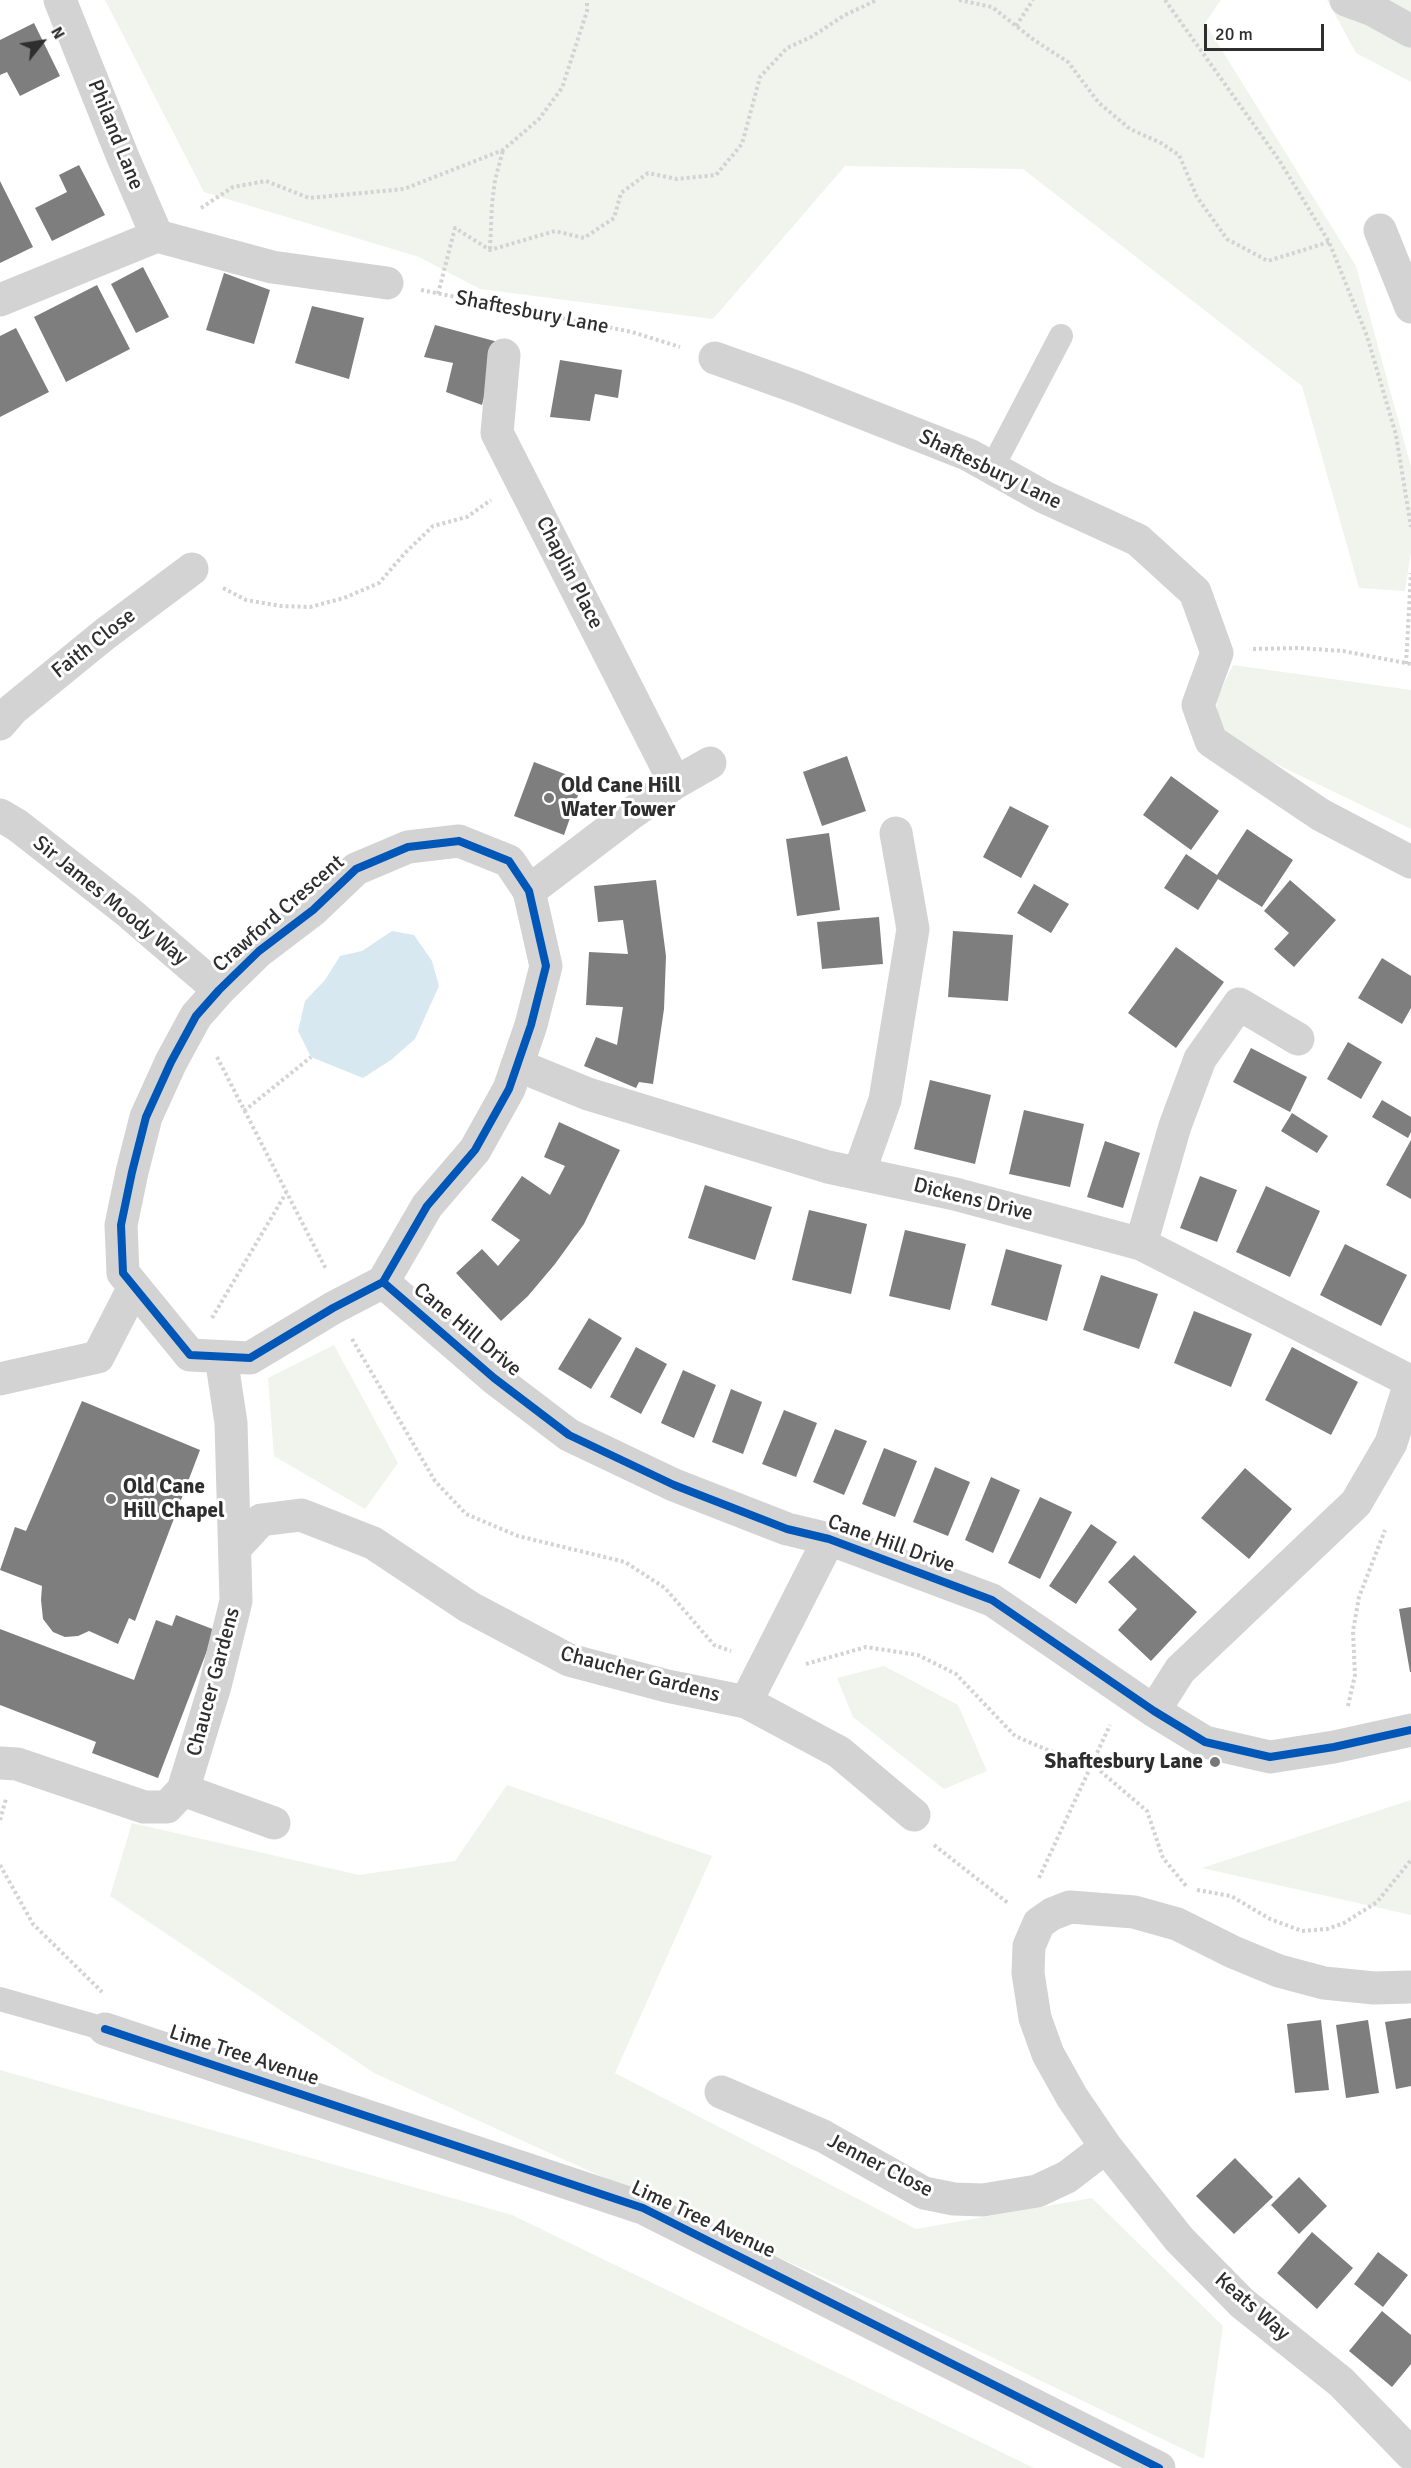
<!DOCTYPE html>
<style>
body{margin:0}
#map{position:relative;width:1411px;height:2468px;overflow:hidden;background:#fff;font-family:Signika,sans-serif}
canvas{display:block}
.north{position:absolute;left:12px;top:12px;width:60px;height:60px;-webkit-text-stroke:4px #fff;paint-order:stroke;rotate:60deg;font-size:16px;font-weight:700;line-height:24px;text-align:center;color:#2e2e2e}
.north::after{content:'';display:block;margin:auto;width:21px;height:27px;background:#2e2e2e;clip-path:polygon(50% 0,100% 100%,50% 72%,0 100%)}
.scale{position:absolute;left:1204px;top:24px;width:120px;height:27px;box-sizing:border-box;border:3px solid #2e2e2e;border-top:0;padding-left:8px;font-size:18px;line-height:21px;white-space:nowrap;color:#2e2e2e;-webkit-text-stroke:4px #fff;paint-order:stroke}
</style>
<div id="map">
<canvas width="1411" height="2468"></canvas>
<div class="north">N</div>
<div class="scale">20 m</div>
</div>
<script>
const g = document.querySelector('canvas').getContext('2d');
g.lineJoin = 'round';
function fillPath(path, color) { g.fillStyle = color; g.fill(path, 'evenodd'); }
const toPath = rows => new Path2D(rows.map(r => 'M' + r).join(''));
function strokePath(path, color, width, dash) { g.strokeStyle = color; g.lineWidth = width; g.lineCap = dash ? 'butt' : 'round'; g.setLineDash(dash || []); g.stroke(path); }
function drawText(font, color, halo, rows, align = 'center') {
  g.font = font + ' Signika,sans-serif'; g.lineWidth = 6; g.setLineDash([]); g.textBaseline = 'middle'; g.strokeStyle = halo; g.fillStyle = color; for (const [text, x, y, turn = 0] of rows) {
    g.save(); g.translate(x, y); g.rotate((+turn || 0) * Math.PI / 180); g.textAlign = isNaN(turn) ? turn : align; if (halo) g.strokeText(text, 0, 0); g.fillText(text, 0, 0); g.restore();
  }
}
fillPath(toPath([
 [105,0,1221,0,1205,23,1356,266,1411,467,1411,552,1405,591,1359,588,1302,386,1023,169,845,166,713,319,480,289,419,257,204,192],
 [1327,0,1411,0,1411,82,1356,53],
 [1233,665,1411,690,1411,829,1220,737,1216,701],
 [334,1345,398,1463,365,1509,274,1456,268,1378],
 [884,1666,958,1705,987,1771,944,1789,853,1717,837,1678],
 [507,1785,712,1856,615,2073,916,2229,1092,2198,1223,2326,1204,2459,881,2304,374,2073,110,1896,132,1823,359,1875,455,1861],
 [1411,1800,1411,1915,1202,1868],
 [0,2070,512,2215,1034,2468,0,2468]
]), '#f0f4ec');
fillPath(toPath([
 [392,931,414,935,432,961,439,986,415,1039,391,1060,363,1078,311,1057,298,1031,305,1001,325,980,340,956,362,951]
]), '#d8e8f0');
fillPath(toPath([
 [34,23,60,76,20,96,7,72,0,75,0,40],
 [79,165,105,215,52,241,35,208,67,192,59,175],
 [0,181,33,247,0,263],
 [143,267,169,317,136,333,111,284],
 [224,273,270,290,254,344,206,330],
 [97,285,130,349,66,382,34,317],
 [312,306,364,318,349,379,295,363],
 [435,325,498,342,482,405,446,392,453,363,424,357],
 [16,328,49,392,0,417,0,336],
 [560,360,622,370,618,398,595,394,590,421,550,417],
 [847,756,866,811,822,826,803,772],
 [534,762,583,781,564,835,514,816],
 [1171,776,1219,811,1191,850,1143,815],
 [1010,806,1049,826,1021,878,983,857],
 [1247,829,1293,860,1262,907,1218,879,1198,910,1164,888,1186,854,1217,875],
 [829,833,840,910,797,916,786,839],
 [656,880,666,956,664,1009,653,1084,639,1082,636,1088,584,1066,596,1037,617,1045,623,1007,586,1005,589,952,628,954,623,920,598,922,594,886],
 [1290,880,1336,920,1294,967,1274,949,1289,933,1264,911],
 [1034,884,1069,904,1051,933,1017,913],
 [879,917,883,964,822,969,817,922],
 [953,931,1013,935,1008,1001,948,997],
 [1176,947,1224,982,1176,1048,1128,1013],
 [1382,958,1411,976,1411,1008,1402,1024,1358,998],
 [1348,1042,1382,1062,1361,1099,1327,1079],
 [1251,1048,1307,1077,1290,1112,1233,1082],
 [930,1080,991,1095,975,1164,914,1149],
 [1382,1100,1411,1117,1411,1132,1408,1138,1372,1117],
 [1024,1110,1084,1124,1070,1187,1009,1174],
 [1292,1113,1328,1136,1317,1153,1281,1131],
 [559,1122,620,1150,584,1224,555,1264,528,1296,501,1321,456,1273,482,1249,498,1266,520,1240,491,1220,522,1176,550,1195,565,1166,544,1157],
 [1411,1140,1411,1199,1386,1185],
 [1105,1141,1140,1153,1123,1208,1087,1197],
 [1200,1176,1237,1190,1217,1242,1180,1228],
 [705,1185,772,1207,755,1260,688,1238],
 [1266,1186,1320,1211,1290,1277,1236,1252],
 [809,1210,867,1224,851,1294,792,1280],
 [905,1230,966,1244,950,1310,889,1296],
 [1345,1244,1407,1275,1381,1326,1320,1295],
 [1006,1249,1062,1265,1047,1321,991,1305],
 [1101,1275,1158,1294,1139,1349,1083,1330],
 [1194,1311,1252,1334,1231,1387,1174,1363],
 [589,1318,622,1338,591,1389,558,1369],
 [636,1347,667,1364,641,1414,610,1397],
 [1292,1347,1358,1382,1331,1435,1265,1400],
 [683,1370,716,1385,694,1438,661,1423],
 [731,1389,762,1402,743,1454,712,1442],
 [82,1401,200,1450,135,1621,129,1618,118,1644,89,1631,78,1636,65,1637,53,1632,43,1619,41,1600,42,1586,0,1570,15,1527,26,1531],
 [784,1410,817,1423,796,1477,762,1464],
 [835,1429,867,1441,844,1495,813,1482],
 [884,1448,917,1461,895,1517,862,1504],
 [935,1467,970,1482,948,1536,913,1522],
 [1245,1468,1292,1509,1249,1559,1201,1518],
 [991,1477,1020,1490,993,1553,965,1540],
 [1040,1497,1072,1512,1040,1579,1008,1563],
 [1091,1524,1117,1542,1076,1604,1049,1586],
 [1134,1555,1197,1612,1151,1661,1118,1630,1137,1609,1108,1582],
 [1411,1607,1411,1672,1410,1672,1399,1609],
 [176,1615,215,1630,158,1778,92,1753,96,1742,0,1705,0,1629,134,1680,156,1620,172,1626],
 [1411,2018,1411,2086,1396,2089,1385,2022],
 [1321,2020,1329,2090,1295,2093,1287,2024],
 [1368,2020,1379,2093,1346,2098,1336,2025],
 [1235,2158,1273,2197,1234,2234,1196,2196],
 [1299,2177,1327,2206,1299,2234,1271,2205],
 [1312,2232,1353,2268,1317,2309,1277,2273],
 [1378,2252,1408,2275,1383,2307,1354,2284],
 [1382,2311,1411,2335,1411,2364,1392,2387,1349,2351]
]), '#7e7e7e');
strokePath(toPath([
 [959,0,992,7,1034,40,1068,62,1099,103,1130,129,1161,143,1179,155,1197,197,1227,239,1268,261,1329,242],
 [1165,0,1279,160,1329,242,1367,336,1396,435,1411,527],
 [1016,26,1033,0],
 [201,208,233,187,266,181,309,198,404,189,503,150,539,119,562,88,587,11,587,0],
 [490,249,492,204,495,180,503,150],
 [421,290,632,332,680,347],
 [438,294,455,228,490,250,555,231,584,238,614,218,621,193,648,173,677,179,716,175,742,144,760,77,787,48,811,37,845,15,877,0],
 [223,588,246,600,281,606,310,607,344,598,379,583,405,553,433,526,467,517,491,500],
 [1253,649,1299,648,1343,651,1411,664],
 [1406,664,1411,573],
 [217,1057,326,1269],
 [244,1111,311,1057],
 [212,1318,286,1193],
 [352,1339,435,1481,466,1514,518,1536,625,1562,665,1588,714,1645,731,1651],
 [806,1664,866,1647,918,1655,956,1674,1015,1736,1050,1751,1092,1764,1147,1811,1163,1858,1187,1887],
 [1348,1706,1355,1675,1353,1631,1359,1597,1385,1530],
 [0,1820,6,1799],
 [934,1845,1008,1903],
 [0,1865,33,1924,102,1992],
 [1039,1878,1110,1725],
 [1197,1890,1231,1896,1270,1919,1302,1931,1327,1929,1344,1923,1377,1902,1411,1860]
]), '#d3d3d3', 4, [3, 3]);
strokePath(toPath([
 [992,468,1061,336],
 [0,1999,105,2029]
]), '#d3d3d3', 24);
strokePath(toPath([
 [60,0,122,155,157,236,272,267,387,283],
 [1346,0,1373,10,1411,31],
 [1380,230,1411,307],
 [0,300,157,236],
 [504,355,497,433,675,783],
 [715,358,799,388,969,455,1044,497,1138,540,1195,592,1217,653,1198,705,1211,741,1321,815,1411,862],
 [0,724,13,709,105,634,192,569],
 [0,815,17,825,127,911,219,990],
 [459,841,509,861,529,891,546,966,531,1025,509,1089,475,1150,427,1206,383,1282,333,1308,250,1358,190,1355,123,1273,121,1225,132,1172,146,1117,171,1062,196,1016,219,990,259,951,313,910,356,869,408,847,459,841],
 [529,891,629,815,675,783,710,763],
 [517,1065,588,1094,828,1167,955,1194,1141,1244,1410,1381],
 [859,1173,885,1100,913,929,896,833],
 [1141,1244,1175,1126,1200,1059,1239,1004,1298,1039],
 [383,1282,494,1378,569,1435,674,1485,787,1529,829,1539,992,1600,1154,1711,1205,1742,1270,1757,1334,1747,1411,1730],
 [221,1357,231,1423,236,1601,215,1686,183,1790,274,1823],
 [0,1379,98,1357,134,1287],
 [235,1548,261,1520,301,1515,373,1543,469,1607,569,1660,667,1686,746,1702,839,1752,914,1815],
 [746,1702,829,1539],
 [1154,1711,1180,1670,1356,1503,1391,1443,1411,1380],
 [0,1763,17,1764,144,1807,167,1807,183,1790],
 [1411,1987,1374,1988,1324,1983,1279,1971,1233,1952,1177,1924,1134,1912,1070,1907,1052,1914,1039,1923,1029,1946,1028,1973,1035,2018,1048,2054,1072,2097,1106,2147,1179,2239,1242,2303,1341,2382,1411,2454],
 [105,2029,643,2208,1159,2468],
 [721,2092,823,2136,924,2193,954,2199,983,2200,1037,2191,1067,2177,1106,2147]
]), '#d3d3d3', 33);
strokePath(toPath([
 [459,841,509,861,529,891,546,966,531,1025,509,1089,475,1150,427,1206,383,1282,333,1308,250,1358,190,1355,123,1273,121,1225,132,1172,146,1117,171,1062,196,1016,219,990,259,951,313,910,356,869,408,847,459,841],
 [383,1282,494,1378,569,1435,674,1485,787,1529,829,1539,992,1600,1154,1711,1205,1742,1270,1757,1334,1747,1411,1730],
 [105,2029,643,2208,1159,2468]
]), '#0057b8', 8);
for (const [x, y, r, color] of [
 [549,798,6,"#777"],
 [111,1499,6,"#777"],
 [1215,1762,6,"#777"]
]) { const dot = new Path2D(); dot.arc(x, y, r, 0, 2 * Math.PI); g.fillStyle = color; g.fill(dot); strokePath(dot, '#fff', 2); }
drawText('21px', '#2e2e2e', '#fff', [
 ["Philand Lane",115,135,68],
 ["Shaftesbury Lane",532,313,11],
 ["Shaftesbury Lane",990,470,26],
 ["Chaplin Place",569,573,63],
 ["Faith Close",94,644,-38],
 ["Sir James Moody Way",110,901,39],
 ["Crawford Crescent",279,914,-41],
 ["Dickens Drive",973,1200,14],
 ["Cane Hill Drive",467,1330,40],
 ["Cane Hill Drive",891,1544,20],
 ["Chaucher Gardens",640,1675,15],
 ["Chaucer Gardens",214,1682,-75],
 ["Lime Tree Avenue",244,2056,18],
 ["Jenner Close",880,2166,27],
 ["Lime Tree Avenue",703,2220,25],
 ["Keats Way",1252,2307,41]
]);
drawText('bold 21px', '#2e2e2e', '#fff', [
 ["Old Cane Hill",561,786],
 ["Water Tower",561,810],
 ["Old Cane",123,1487],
 ["Hill Chapel",123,1511],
 ["Shaftesbury Lane",1203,1762,"right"]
], 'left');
</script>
